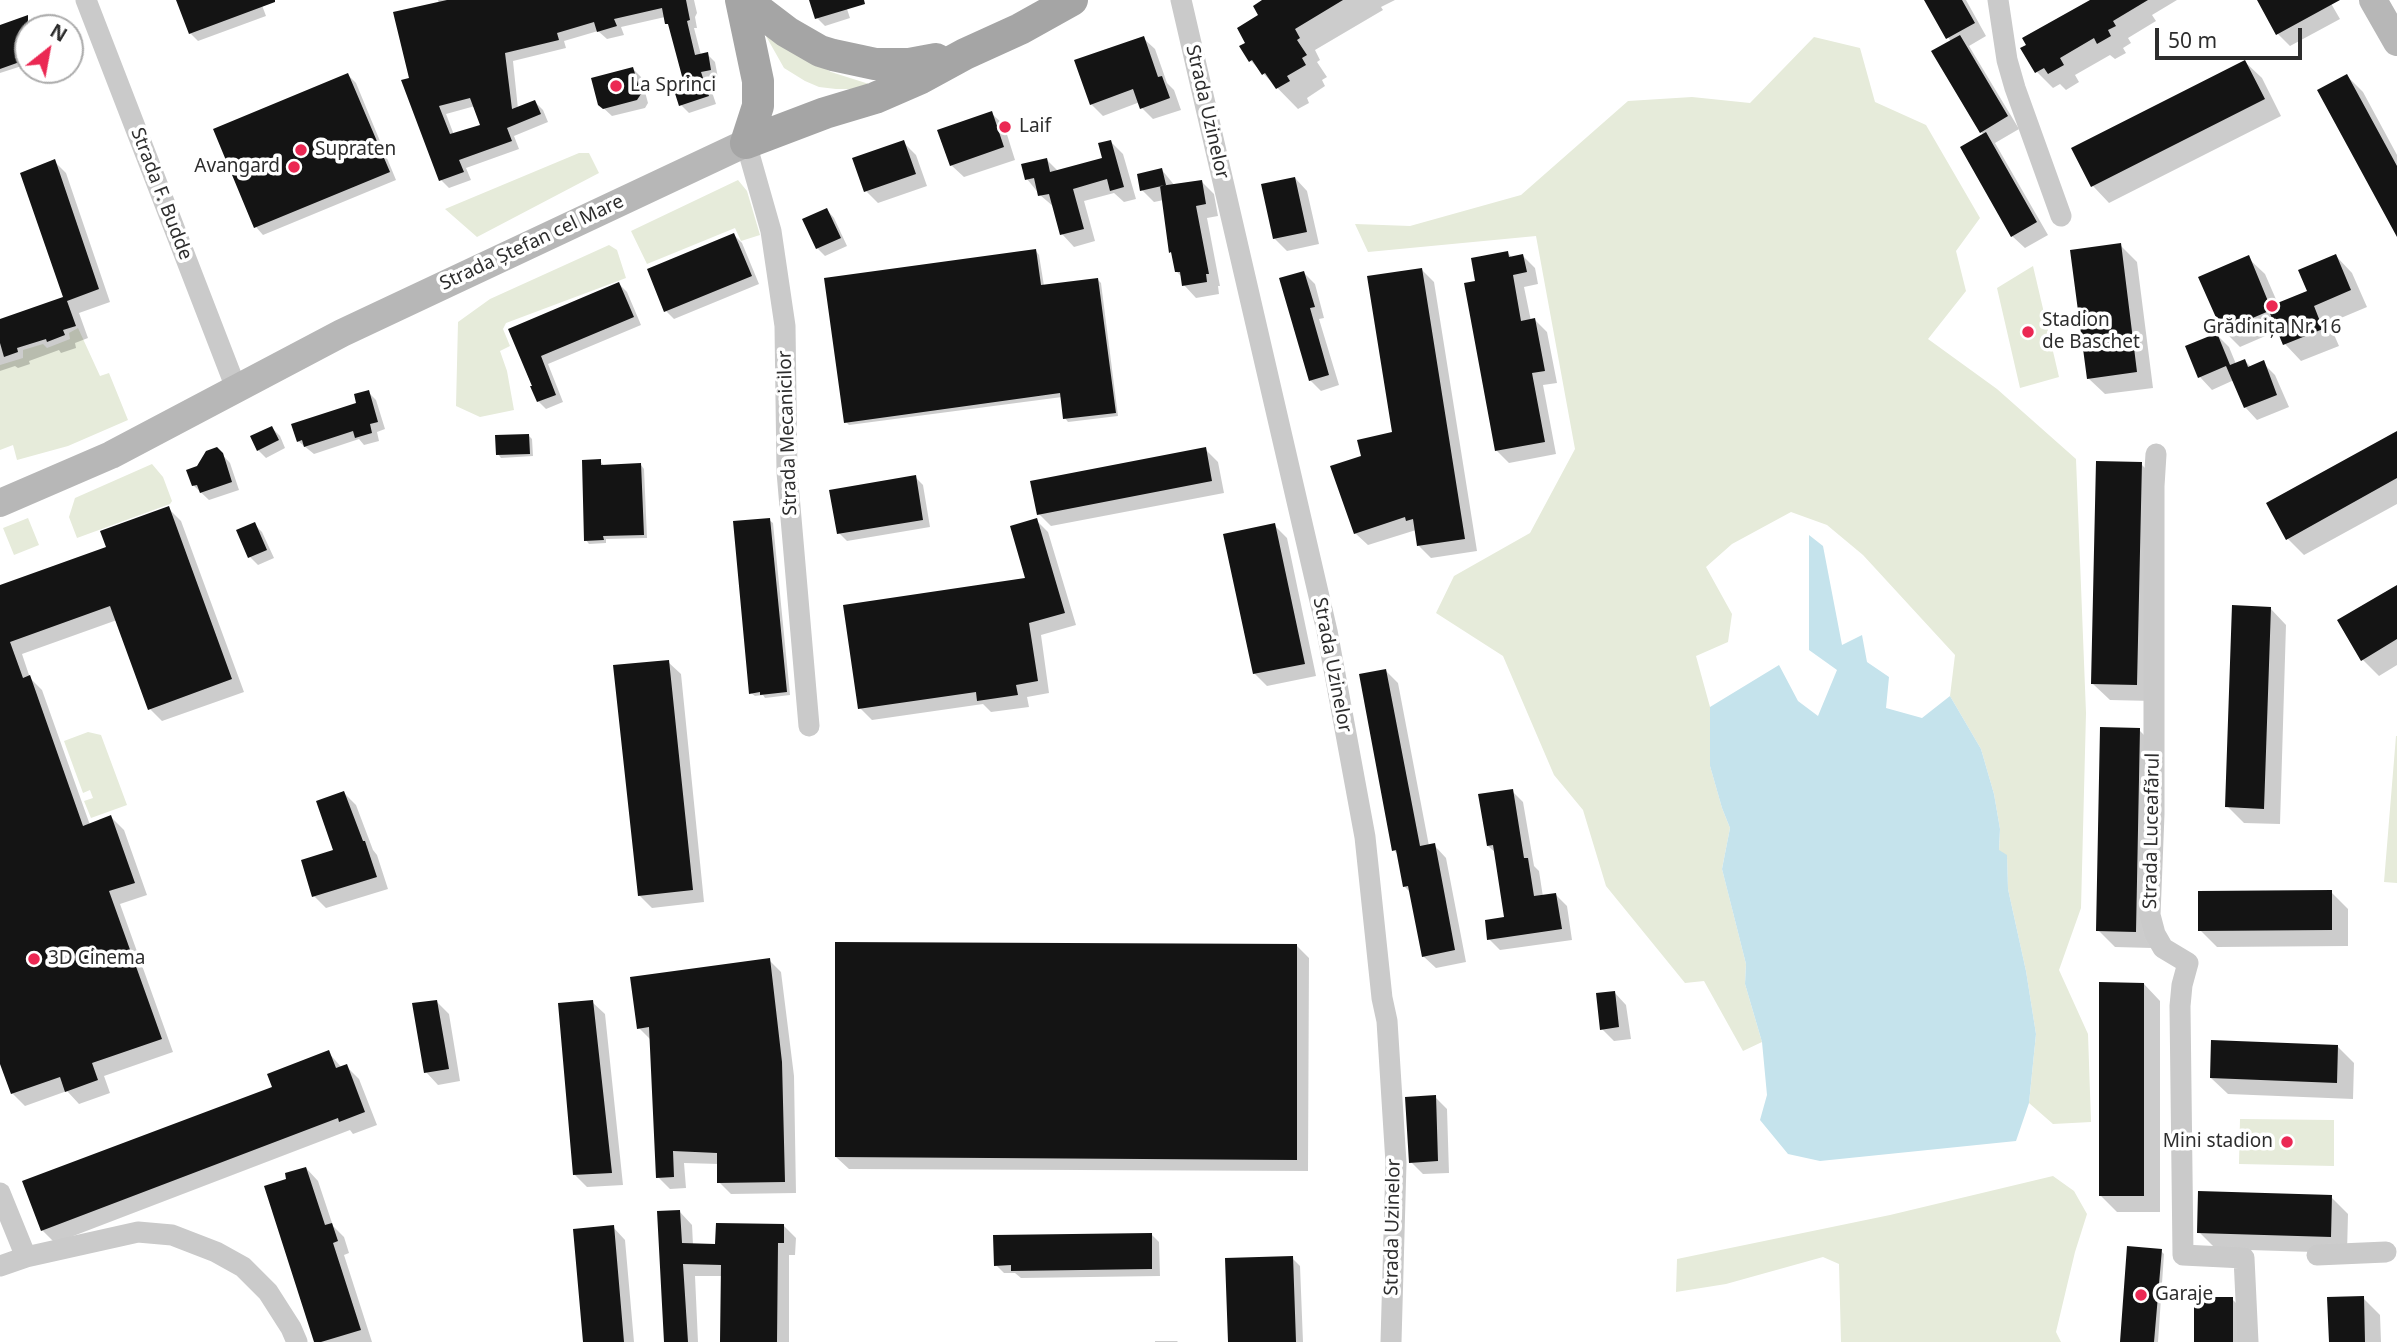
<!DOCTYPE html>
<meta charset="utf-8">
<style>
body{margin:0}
#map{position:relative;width:2397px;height:1342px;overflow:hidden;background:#fff;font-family:"Noto Sans",sans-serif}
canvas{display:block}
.north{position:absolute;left:14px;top:14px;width:70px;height:70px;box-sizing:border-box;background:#fff;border:2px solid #ababab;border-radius:50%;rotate:31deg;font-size:19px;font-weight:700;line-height:28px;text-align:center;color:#2d2d2d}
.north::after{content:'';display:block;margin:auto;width:24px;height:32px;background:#eb2853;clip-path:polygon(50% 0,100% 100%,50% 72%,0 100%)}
.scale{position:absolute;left:2155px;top:28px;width:147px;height:32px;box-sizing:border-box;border:4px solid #2d2d2d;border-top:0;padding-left:9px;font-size:21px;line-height:24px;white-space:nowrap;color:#2d2d2d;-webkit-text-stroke:5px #fff;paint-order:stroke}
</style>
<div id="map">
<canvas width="2397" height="1342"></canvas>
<div class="north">N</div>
<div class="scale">50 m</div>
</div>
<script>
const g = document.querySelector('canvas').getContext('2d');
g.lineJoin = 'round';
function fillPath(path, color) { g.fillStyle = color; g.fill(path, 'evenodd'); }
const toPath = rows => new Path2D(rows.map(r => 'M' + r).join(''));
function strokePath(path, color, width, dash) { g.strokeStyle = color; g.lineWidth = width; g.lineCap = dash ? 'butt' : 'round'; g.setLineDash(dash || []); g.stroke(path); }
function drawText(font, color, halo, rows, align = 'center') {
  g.font = font + ' "Noto Sans",sans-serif'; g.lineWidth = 7; g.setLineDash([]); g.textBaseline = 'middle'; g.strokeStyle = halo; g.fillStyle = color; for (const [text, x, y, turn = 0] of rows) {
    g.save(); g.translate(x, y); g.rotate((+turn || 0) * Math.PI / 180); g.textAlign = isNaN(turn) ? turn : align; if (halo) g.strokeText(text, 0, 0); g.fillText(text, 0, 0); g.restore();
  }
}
fillPath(toPath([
 [762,29,831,72,869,84,854,89,836,89,819,87,805,81,784,68],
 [1814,37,1860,48,1875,102,1926,125,1980,218,1956,251,1966,291,1928,339,1997,389,2076,459,2086,713,2081,908,2059,970,2088,1034,2091,1122,2053,1124,2029,1103,2036,1034,2026,971,2008,889,2007,856,1999,851,2000,829,1994,794,1981,749,1950,696,1955,655,1863,555,1827,525,1791,512,1732,544,1706,567,1732,614,1728,642,1696,656,1710,707,1710,766,1722,808,1730,828,1722,869,1746,964,1745,984,1762,1042,1743,1051,1704,981,1685,983,1606,886,1583,810,1554,775,1503,656,1436,613,1454,576,1530,533,1575,449,1536,236,1368,252,1355,224,1410,226,1521,195,1628,101,1692,97,1750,103],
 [579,153,589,153,599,173,477,237,445,209],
 [738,180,747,191,760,235,741,241,735,228,647,264,631,231],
 [609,245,617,250,626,278,506,323,503,329,510,346,500,351,507,371,514,410,480,417,456,406,458,322,490,299],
 [2033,266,2059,377,2020,388,1997,288],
 [78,328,100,376,109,373,128,420,68,446,17,460,13,445,0,450,0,365,23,358,23,350,43,344,47,348,70,339,69,333],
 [152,464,163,477,172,501,170,504,77,538,69,517,75,498],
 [28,518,39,545,14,555,3,528],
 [88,732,101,735,127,805,91,818,84,801,93,798,90,790,83,793,64,741],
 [2396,736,2397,736,2397,883,2384,882],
 [2240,1119,2334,1120,2334,1166,2239,1164],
 [2053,1176,2074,1191,2087,1214,2075,1252,2056,1332,2061,1342,1841,1342,1839,1264,1823,1257,1726,1284,1676,1292,1677,1259,1890,1215]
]), '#e6ebda');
fillPath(toPath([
 [1809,535,1823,546,1842,645,1862,635,1867,662,1889,677,1886,708,1922,718,1950,696,1981,749,1994,794,2000,829,1999,850,2007,855,2008,889,2026,971,2036,1034,2029,1103,2016,1141,1820,1161,1788,1154,1760,1120,1767,1095,1762,1042,1745,984,1746,964,1722,869,1730,828,1722,808,1710,766,1710,707,1779,665,1798,701,1818,716,1837,670,1809,650]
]), '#c5e3ec');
fillPath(toPath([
 [178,0,260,0,266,16,198,41,190,33],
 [438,0,694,0,697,13,695,17,697,28,694,28,701,55,707,54,715,62,718,78,708,80,716,104,689,113,681,105,685,82,671,28,667,23,665,17,621,27,624,35,607,39,598,31,564,41,566,48,513,61,518,109,535,102,543,110,548,122,514,136,519,149,466,168,471,180,449,188,441,180,411,79,439,4],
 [475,106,482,126,454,135,446,114],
 [811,0,844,0,850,18,825,26,817,18],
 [1265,0,1395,0,1381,7,1383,10,1315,50,1320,60,1317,62,1327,77,1322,80,1325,86,1307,98,1309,103,1298,109,1251,61,1248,43],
 [1926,0,1966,0,1986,36,1969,46,2019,129,1995,143,2048,235,2025,248,2012,236,1984,135,1981,132,1951,42],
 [2093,0,2177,0,2152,15,2156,21,2128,38,2131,43,2123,48,2126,53,2115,59,2110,55,2075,75,2079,82,2066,90,2060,84,2053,88,2037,72],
 [2259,0,2329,0,2340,19,2290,46,2278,34],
 [26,18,32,28,28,28,28,64,0,73,0,27],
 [1143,38,1155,49,1167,83,1174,90,1181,110,1153,119,1142,108,1140,102,1103,116,1091,104],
 [2245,62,2262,78,2281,116,2109,203,2093,186,2073,149],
 [633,69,641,77,648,103,645,108,612,116,599,104],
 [348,75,356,83,396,180,263,235,256,227],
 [2347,76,2363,92,2397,155,2397,233],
 [991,113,1004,125,1015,160,964,177,951,165],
 [1110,141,1123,154,1136,199,1124,202,1114,193,1084,201,1095,241,1074,247,1062,234,1054,207,1040,195,1027,179,1047,160,1059,172,1104,159],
 [903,142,916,155,927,186,878,203,866,191],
 [54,161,66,173,110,302,79,313,88,338,75,343,76,348,61,353,59,350,29,361,30,364,18,368,15,366,0,371,0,321,65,298],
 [1162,170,1175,186,1202,182,1214,194,1218,216,1207,218,1220,286,1218,286,1219,294,1196,298,1184,285,1182,277,1177,272,1174,255,1171,252,1164,200,1154,202,1142,190],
 [1295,178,1307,191,1319,244,1287,251,1274,238],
 [827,210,834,218,847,246,825,256,817,248],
 [734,235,742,243,759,284,674,319,666,311,649,270],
 [2120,245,2137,262,2153,388,2105,394,2088,378],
 [1036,251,1039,255,1044,286,1097,279,1101,283,1118,416,1068,422,1065,418,1062,397,849,425,846,422],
 [1508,253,1512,258,1523,256,1535,268,1538,284,1524,287,1531,321,1535,320,1547,332,1557,383,1543,385,1556,454,1509,463,1496,450,1477,283],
 [2336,256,2352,273,2367,307,2329,323,2339,346,2301,361,2285,344,2279,330,2240,347,2223,330,2248,258,2265,274,2278,304,2309,291],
 [1422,270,1434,282,1477,551,1431,558,1419,546,1416,530,1368,545,1355,533,1363,457,1394,433],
 [1304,273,1315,284,1324,318,1319,319,1339,385,1321,391,1310,380],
 [619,284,627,292,641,325,548,364,563,402,546,409,538,401,510,330],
 [2217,335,2229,347,2236,364,2245,361,2251,367,2263,363,2275,375,2289,407,2257,420,2245,407,2234,380,2212,390,2200,377],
 [368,392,376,400,385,429,377,432,379,441,364,445,359,439,314,454,298,441,358,404],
 [272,428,280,436,285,448,266,458,258,450],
 [2397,433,2397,504,2304,555,2287,538],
 [528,435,532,439,533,456,501,458,498,454],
 [217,449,230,463,239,490,209,500,193,485,198,467],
 [1205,449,1218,462,1224,493,1051,526,1039,514],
 [600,461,604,466,641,465,644,469,647,538,606,539,606,543,589,544,586,540],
 [2141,464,2158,481,2153,701,2110,700,2093,684],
 [915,477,923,485,930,527,847,541,839,533],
 [168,508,181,521,244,692,162,721,150,709,117,620,22,654,30,678,42,690,90,825,111,817,124,830,147,895,120,904,173,1052,104,1076,110,1093,79,1104,67,1091,25,1106,12,1093,0,1059,0,586,108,548],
 [769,520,773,523,790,695,765,698,763,695,755,696,751,693],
 [1036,520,1048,532,1076,625,1041,635,1049,693,1027,697,1029,707,991,712,983,704,872,720,860,708,1028,580],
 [254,524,262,532,274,558,258,565,250,557,239,531],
 [1274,525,1287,538,1316,676,1267,686,1254,673],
 [2397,587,2397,665,2379,676,2362,659],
 [2270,608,2286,625,2280,824,2244,823,2227,806],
 [668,662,681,674,704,902,652,908,639,895],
 [1386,671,1398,683,1429,846,1434,845,1446,858,1466,962,1436,968,1423,956,1411,893,1404,886,1398,855,1394,850],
 [2139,730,2155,746,2152,948,2115,947,2098,930],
 [1512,791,1523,802,1534,866,1539,871,1543,897,1556,895,1567,906,1572,940,1500,950,1489,939,1506,918,1496,853,1488,846],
 [344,793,356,805,373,850,377,855,388,889,326,908,314,896,335,852],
 [2331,892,2348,909,2348,946,2217,947,2200,930],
 [1297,946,1309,958,1308,1171,849,1169,836,1157],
 [769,960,781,972,794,1076,796,1193,731,1194,719,1182,719,1164,684,1163,686,1188,670,1189,658,1177,652,1041,639,1028],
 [2144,984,2160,1001,2160,1212,2117,1212,2100,1195],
 [1614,992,1626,1005,1631,1039,1614,1041,1602,1029],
 [436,1001,449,1014,460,1081,438,1085,426,1072],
 [592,1002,605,1014,623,1185,587,1187,574,1174],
 [2337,1046,2354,1063,2353,1099,2228,1094,2211,1078],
 [328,1052,342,1068,346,1066,359,1079,377,1125,353,1134,350,1130,55,1243,42,1230,275,1088],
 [1435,1097,1447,1109,1449,1173,1423,1174,1411,1162],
 [306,1168,318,1181,333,1226,344,1237,349,1253,344,1255,372,1342,316,1342],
 [2331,1197,2348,1214,2347,1253,2216,1249,2199,1232],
 [680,1212,692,1225,693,1245,717,1246,783,1225,796,1238,795,1255,789,1255,789,1342,723,1342,722,1276,695,1276,698,1342,666,1342],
 [613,1227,625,1240,634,1342,585,1342],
 [1151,1234,1159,1242,1160,1276,1021,1278,1015,1273,1004,1273,996,1265],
 [2161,1251,2164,1254,2158,1342,2121,1342],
 [1292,1258,1300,1266,1303,1342,1229,1342],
 [2363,1298,2380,1315,2381,1342,2330,1342],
 [2232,1299,2249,1316,2248,1342,2195,1342],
 [1155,1341,1177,1341,1178,1342,1155,1342]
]), '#0003');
fillPath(toPath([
 [176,0,275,0,275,2,189,34],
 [447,0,686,0,690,20,687,21,695,55,708,52,711,70,701,72,709,96,679,106,672,84,683,80,668,24,665,24,662,8,614,19,617,26,597,32,594,22,557,33,559,40,505,53,512,109,535,100,541,114,507,128,512,141,459,160,464,172,439,181,401,80,409,78,393,12],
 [470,98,480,125,450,134,439,106],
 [809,0,864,0,865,4,815,19],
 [1262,0,1343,0,1295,29,1300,38,1297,40,1307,55,1302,58,1306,65,1287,76,1290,81,1276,89,1265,73,1262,75,1252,60,1249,62,1239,46,1245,43,1237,28,1258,15,1253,6],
 [1924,0,1962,0,1975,23,1946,39],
 [2090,0,2148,0,2113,21,2116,26,2108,30,2111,36,2097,44,2094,38,2060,58,2064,65,2048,74,2044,68,2035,73,2020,48,2026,45,2022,38],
 [2257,0,2340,0,2276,35],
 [28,15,28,59,0,69,0,25],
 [1960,35,2008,116,1980,133,1931,51],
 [1144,36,1158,77,1162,76,1170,98,1140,109,1133,89,1090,105,1074,60],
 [2245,60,2265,99,2091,187,2071,148],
 [633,67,641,94,637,100,603,109,598,105,591,78],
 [348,73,390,172,254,228,213,129],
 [2347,74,2397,166,2397,237,2317,90],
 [992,111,1004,147,950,166,937,130],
 [1986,132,2037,222,2011,237,1960,147],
 [904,140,916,174,864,192,852,158],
 [1111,140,1124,187,1110,191,1107,179,1073,189,1084,229,1060,235,1049,194,1038,196,1034,178,1025,180,1021,164,1047,158,1050,172,1102,158,1098,143],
 [55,159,99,289,67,301,76,326,63,330,65,335,47,342,46,339,17,348,18,352,4,357,0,343,0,319,63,297,20,173],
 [1162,168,1166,185,1140,191,1137,174],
 [1295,177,1307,232,1273,239,1261,184],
 [1202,180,1206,204,1196,206,1209,274,1206,274,1207,282,1182,286,1180,272,1175,272,1171,252,1169,253,1160,186],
 [827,208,841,238,816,249,802,219],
 [734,233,752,276,664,312,647,269],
 [2121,243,2137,372,2087,379,2070,250],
 [1036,249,1041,285,1098,278,1116,413,1063,419,1060,393,844,423,824,278],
 [1508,251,1509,257,1523,254,1527,272,1513,275,1521,321,1535,318,1545,371,1532,373,1545,442,1495,451,1464,283,1475,281,1471,258],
 [2336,254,2351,290,2314,306,2323,329,2283,345,2269,311,2222,331,2198,277,2249,255,2270,306,2307,291,2298,270],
 [1422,268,1465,539,1417,546,1413,519,1406,521,1405,517,1354,534,1330,466,1361,456,1357,440,1392,432,1367,276],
 [1304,271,1315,307,1310,308,1329,375,1309,381,1279,278],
 [619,282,634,317,541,356,556,395,537,402,530,386,532,386,508,329],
 [2217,333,2230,365,2245,359,2248,367,2264,360,2277,395,2244,408,2226,366,2198,378,2185,346],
 [369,390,378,422,370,424,372,433,355,438,353,431,304,447,302,440,297,442,291,424,356,403,354,394],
 [272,426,279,440,257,451,250,436],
 [2397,431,2397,478,2286,540,2266,503],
 [529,434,530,454,496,455,495,435],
 [217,447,223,453,232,482,200,493,197,485,192,486,186,470,197,466,206,451],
 [1206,447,1212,481,1037,515,1030,481],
 [601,459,601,465,641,463,644,535,603,536,604,540,584,541,582,460],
 [2096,461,2142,462,2137,685,2091,684],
 [916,475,923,520,837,534,829,490],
 [169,506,232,679,148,710,110,606,10,642,23,678,30,675,83,826,111,815,135,883,109,891,162,1039,92,1063,98,1080,65,1092,60,1077,11,1094,0,1064,0,585,106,547,100,531],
 [770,518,787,692,760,695,760,692,749,694,733,521],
 [1037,518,1065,613,1029,623,1038,681,1016,685,1018,695,977,701,976,692,858,709,843,605,1025,578,1010,526],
 [255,522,267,550,248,558,236,530],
 [1275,523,1305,664,1253,674,1223,534],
 [2397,585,2397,639,2361,661,2337,620],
 [2232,605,2271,607,2264,809,2225,807],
 [669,660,693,890,638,896,613,665],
 [1386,669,1420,846,1435,843,1455,950,1422,957,1408,886,1403,887,1396,850,1392,851,1359,674],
 [2100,727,2140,728,2136,932,2096,931],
 [1513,789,1524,858,1528,858,1534,896,1556,893,1562,929,1487,940,1485,920,1504,917,1493,845,1487,846,1478,794],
 [344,791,363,841,365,841,377,877,312,897,301,860,333,850,316,801],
 [2332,890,2332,930,2198,931,2198,891],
 [835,942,1297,944,1297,1160,835,1157],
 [770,958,782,1062,785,1182,717,1183,717,1153,673,1151,674,1177,656,1178,649,1027,637,1029,630,977],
 [2099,982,2144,983,2144,1196,2099,1196],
 [1615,991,1619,1027,1600,1030,1596,993],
 [437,1000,449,1069,424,1073,412,1003],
 [593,1000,612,1173,573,1175,558,1003],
 [2211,1040,2338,1045,2337,1083,2210,1078],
 [329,1050,336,1068,347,1064,365,1112,339,1122,338,1118,41,1231,22,1181,272,1087,267,1074],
 [1436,1095,1438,1161,1409,1163,1405,1097],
 [306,1167,325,1225,332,1223,338,1241,333,1243,361,1330,321,1342,314,1342,264,1186,286,1179,285,1173],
 [2198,1191,2332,1195,2331,1237,2197,1233],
 [680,1210,682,1243,715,1244,716,1223,784,1224,784,1243,778,1243,777,1342,720,1342,721,1265,683,1264,688,1342,664,1342,657,1211],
 [614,1225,624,1342,583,1342,573,1229],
 [1152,1233,1152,1269,1011,1271,1011,1265,994,1266,993,1235],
 [2127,1246,2162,1249,2154,1342,2120,1342],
 [1293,1256,1296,1342,1228,1342,1225,1258],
 [2364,1296,2365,1342,2329,1342,2327,1297],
 [2194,1297,2233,1297,2233,1342,2194,1342]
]), '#141414');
strokePath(toPath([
 [86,0,236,388],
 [1181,0,1327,631,1365,837,1382,998,1387,1021,1396,1163,1391,1342],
 [1998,0,2007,60,2015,88,2061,216],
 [746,143,771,231,785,326,787,472,809,726],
 [2156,454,2154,486,2154,814,2150,915,2155,934,2163,948,2188,963,2182,985,2180,1006,2183,1255,2244,1258,2248,1342],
 [0,1193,26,1257,0,1266],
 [2317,1255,2386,1252],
 [26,1257,138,1232,172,1235,216,1252,243,1267,268,1292,291,1328,297,1342]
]), '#cacaca', 21);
strokePath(toPath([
 [2373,0,2397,42],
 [0,503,111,455,342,333,746,143]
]), '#b7b7b7', 28);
strokePath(toPath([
 [741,0,758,81,758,106,746,143],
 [745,0,787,32,820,51,833,55,875,64,909,64,936,59],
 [746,143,825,113,875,98,921,78,965,54,1020,29,1072,0]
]), '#a5a5a5', 32);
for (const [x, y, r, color] of [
 [616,86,7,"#eb2853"],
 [1005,127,7,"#eb2853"],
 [301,150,7,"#eb2853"],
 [294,167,7,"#eb2853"],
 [2272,306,7,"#eb2853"],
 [2028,332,7,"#eb2853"],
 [34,959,7,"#eb2853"],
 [2287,1142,7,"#eb2853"],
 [2141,1295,7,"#eb2853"]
]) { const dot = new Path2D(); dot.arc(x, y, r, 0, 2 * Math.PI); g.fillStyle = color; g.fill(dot); strokePath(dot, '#fff', 2.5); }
drawText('19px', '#2d2d2d', '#fff', [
 ["La Sprinci",630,86],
 ["Laif",1019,127],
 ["Supraten",315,150],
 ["Avangard",280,167,"right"],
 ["Stadion",2042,321],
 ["de Baschet",2042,343],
 ["Grădinița Nr. 16",2272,328,"center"],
 ["3D Cinema",48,959],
 ["Mini stadion",2273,1142,"right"],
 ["Garaje",2155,1295]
], 'left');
drawText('19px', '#2d2d2d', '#fff', [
 ["Strada Uzinelor",1207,112,77],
 ["Strada F. Budde",161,194,69],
 ["Strada Ștefan cel Mare",532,243,-25],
 ["Strada Mecanicilor",788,433,-92],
 ["Strada Uzinelor",1332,665,79],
 ["Strada Luceafărul",2152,831,-89],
 ["Strada Uzinelor",1393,1227,-89]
]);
</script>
